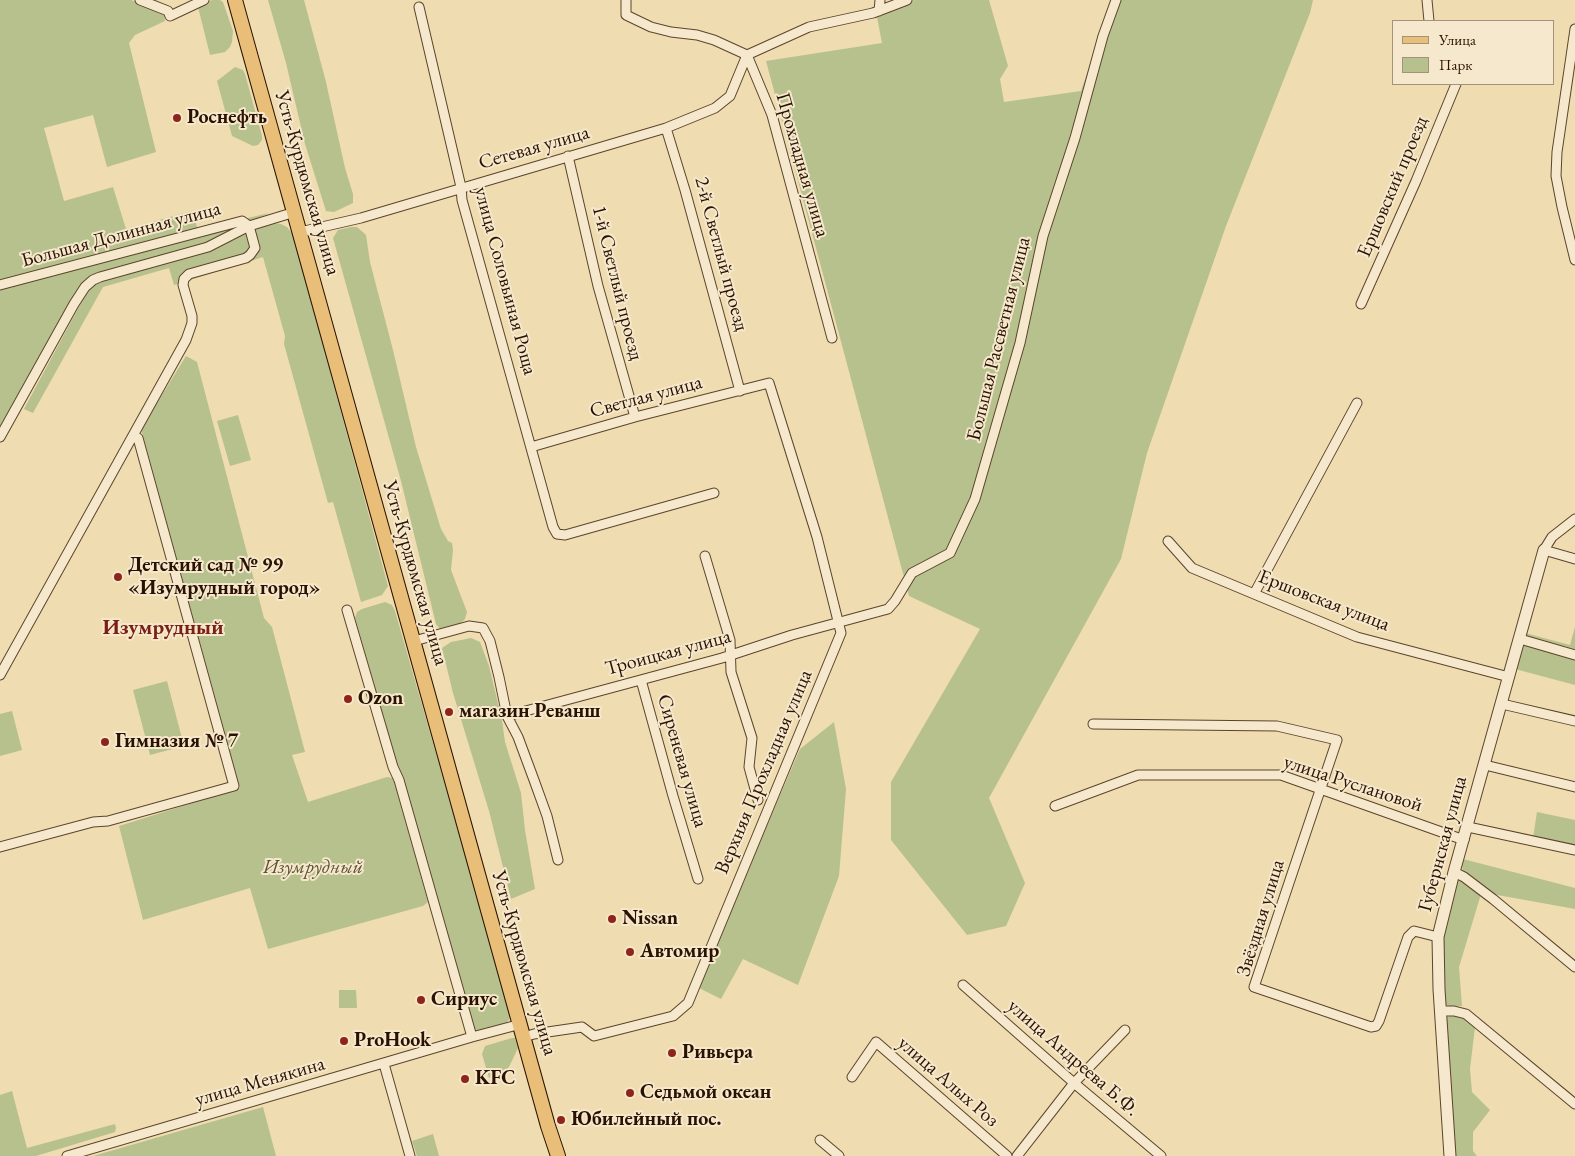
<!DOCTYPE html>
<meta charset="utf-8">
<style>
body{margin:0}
#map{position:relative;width:1575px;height:1156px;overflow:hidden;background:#efdcb0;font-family:"EB Garamond",serif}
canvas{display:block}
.legend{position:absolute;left:1392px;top:20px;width:162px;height:65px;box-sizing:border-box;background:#f5e8cc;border:1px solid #a4927a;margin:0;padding:6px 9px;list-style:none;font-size:15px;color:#2b1200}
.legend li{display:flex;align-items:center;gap:10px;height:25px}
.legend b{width:25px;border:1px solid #a4927a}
</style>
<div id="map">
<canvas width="1575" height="1156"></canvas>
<ul class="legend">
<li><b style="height:6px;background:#e8be78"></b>Улица</li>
<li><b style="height:14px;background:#b7c18d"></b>Парк</li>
</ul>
</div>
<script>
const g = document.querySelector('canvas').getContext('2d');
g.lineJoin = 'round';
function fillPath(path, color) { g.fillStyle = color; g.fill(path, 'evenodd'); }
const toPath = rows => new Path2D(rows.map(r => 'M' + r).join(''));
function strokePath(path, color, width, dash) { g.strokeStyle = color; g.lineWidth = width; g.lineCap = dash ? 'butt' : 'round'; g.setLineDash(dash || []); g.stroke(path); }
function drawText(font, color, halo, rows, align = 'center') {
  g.font = font + ' "EB Garamond",serif'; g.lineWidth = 4; g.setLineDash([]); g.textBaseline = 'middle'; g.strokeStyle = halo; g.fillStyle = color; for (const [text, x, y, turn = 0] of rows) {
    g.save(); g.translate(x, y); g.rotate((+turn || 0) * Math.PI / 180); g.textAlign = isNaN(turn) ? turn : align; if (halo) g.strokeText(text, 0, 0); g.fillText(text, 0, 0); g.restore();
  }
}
fillPath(toPath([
 [0,0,131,0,157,9,162,12,164,15,165,21,135,35,129,43,156,152,107,167,93,115,44,128,64,201,113,187,126,229,192,211,198,230,269,213,205,244,91,278,0,432],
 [212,0,220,0,223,2,233,31,232,42,230,47,225,52,210,55,198,7],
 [268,0,304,0,326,82,345,168,353,194,353,203,334,212,326,211,305,144,286,63],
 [914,0,989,0,1008,66,1000,79,1004,102,1081,91,1112,0,1313,0,1310,13,1226,226,1147,453,1121,559,989,798,1025,883,1006,926,967,935,891,840,891,782,980,629,909,596,766,61,882,43,877,17],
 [235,67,243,70,245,74,262,136,262,140,258,145,253,146,232,136,217,81],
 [272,223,281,224,287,227,293,234,388,586,382,595,361,602,333,502,328,503,284,344,285,336,263,257,174,285,169,268,103,287,33,413,24,409,88,290,95,284,209,250,256,228],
 [351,227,357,227,366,235,370,262,393,350,416,447,441,529,448,541,452,543,453,550,451,570,467,612,465,619,460,624,440,629,436,624,401,481,333,238,338,230],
 [186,356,197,362,264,618,272,627,305,752,292,755,308,802,387,777,393,778,428,902,423,906,268,949,250,888,143,920,119,826,240,788,141,429],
 [238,415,251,460,230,466,217,421],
 [385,602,392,605,395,611,511,1014,509,1020,506,1023,478,1032,473,1028,355,618,357,612,362,609],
 [1575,627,1575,685,1515,669,1525,633,1570,645],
 [471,638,480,642,489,666,502,720,505,742,521,793,525,830,535,889,511,899,489,811,453,693,442,648,451,642],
 [167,681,184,746,150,755,133,690],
 [12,711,22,750,0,756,0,714],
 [834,722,846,789,839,876,798,985,743,959,721,999,697,987,800,749],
 [1537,812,1575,820,1575,847,1533,838],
 [1463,859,1575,888,1575,909,1492,894,1463,871,1462,866],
 [1460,880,1465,880,1481,894,1459,967,1462,1006,1448,1006,1444,1002,1443,938,1456,882],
 [339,990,356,990,357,1008,339,1008],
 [1454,1014,1465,1018,1475,1027,1470,1069,1472,1092,1490,1110,1473,1132,1473,1151,1477,1156,1455,1156,1446,1018],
 [512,1038,515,1038,518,1048,507,1071,489,1078,482,1054,485,1046],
 [12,1091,27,1148,115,1124,116,1128,115,1132,36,1156,0,1156,0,1095],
 [263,1107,276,1156,93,1156],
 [433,1134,439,1156,417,1156,412,1141]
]), '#b7c18d');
const minor = toPath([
 [140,0,168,11,170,16,204,0],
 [626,0,626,15,651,27,671,32,697,35,714,40,747,55,772,115,832,338],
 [1427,0,1429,21],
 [419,7,461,187,462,200,553,527,557,534,565,535,714,493],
 [879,11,880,0],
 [1575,29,1557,152,1556,176,1562,207,1575,260],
 [666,128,685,190,740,391],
 [568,156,598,286,635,417],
 [300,232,361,218,666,128,715,108,730,96,747,55,809,27,873,13,907,0],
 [0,285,242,221,249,226],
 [1361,304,1416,181,1456,84],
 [0,437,74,304,85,287,93,280,100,277,208,247,249,226,295,212],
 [1575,519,1552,537,1544,550,1575,559],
 [1168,541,1192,568,1357,637,1509,677],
 [705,556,730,640,731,672,752,738,749,767,758,800],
 [1254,594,1357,403],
 [347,610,393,767,399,780,472,1037],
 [1520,639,1575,655],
 [414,641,469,626,483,628,490,641,499,677,507,716,518,737,534,780,547,816,558,860],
 [0,675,186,340,192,323,192,316,183,285,184,279,189,274,246,258,250,255,255,248,249,226],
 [641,680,673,796,698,879],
 [1502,704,1575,721],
 [507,716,722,658,792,635,888,609,895,601,912,573,950,553,975,499,1020,343,1043,236,1075,138,1103,36,1116,0],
 [1093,724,1277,726,1337,740,1254,987,1371,1027,1376,1026,1379,1021,1408,937,1414,931,1438,937],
 [1485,765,1575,787],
 [1055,806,1138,775,1281,775,1464,840],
 [1468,827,1575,850],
 [0,847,93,822,108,821,234,786,138,438,133,436],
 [1454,872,1464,877,1493,899,1575,967],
 [963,985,1074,1083,1161,1156],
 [1440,1011,1454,1011,1466,1014,1575,1104],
 [524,1037,534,1034,582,1027,594,1036,673,1016,688,1003,841,633,817,537,769,383,635,417,531,447],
 [384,1064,410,1156],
 [852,1077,876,1042,1007,1156],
 [820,1140,839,1156],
 [67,1156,472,1037,521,1024],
 [1017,1156,1074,1083,1125,1030]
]);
const tertiary = toPath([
 [1450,1156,1439,989,1438,937,1454,872,1544,550]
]);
const primary = toPath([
 [235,0,548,1126,558,1156]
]);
strokePath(minor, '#5c442c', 11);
strokePath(tertiary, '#5c442c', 13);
strokePath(primary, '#2b1200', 16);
strokePath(minor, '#f5e8cc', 9);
strokePath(tertiary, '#f5e8cc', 11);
strokePath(primary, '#e8be78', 14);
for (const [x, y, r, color] of [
 [177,118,5,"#8f2418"],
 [118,577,5,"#8f2418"],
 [348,699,5,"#8f2418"],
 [449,712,5,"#8f2418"],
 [105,742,5,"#8f2418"],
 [612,919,5,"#8f2418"],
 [630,952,5,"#8f2418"],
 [421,1000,5,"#8f2418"],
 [344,1041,5,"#8f2418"],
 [672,1053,5,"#8f2418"],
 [465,1079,5,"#8f2418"],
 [630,1093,5,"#8f2418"],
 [561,1120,5,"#8f2418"]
]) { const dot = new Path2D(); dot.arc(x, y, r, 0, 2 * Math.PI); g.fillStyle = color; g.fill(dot); strokePath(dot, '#f5e8cc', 2); }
drawText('bold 20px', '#2b1200', '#f5e8cc', [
 ["Роснефть",187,118],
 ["Детский сад № 99",128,566],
 ["«Изумрудный город»",128,589],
 ["Ozon",358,699],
 ["магазин Реванш",459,712],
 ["Гимназия № 7",115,742],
 ["Nissan",622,919],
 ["Автомир",640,952],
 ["Сириус",431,1000],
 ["ProHook",354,1041],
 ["Ривьера",682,1053],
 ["KFC",475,1079],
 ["Седьмой океан",640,1093],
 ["Юбилейный пос.",571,1120]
], 'left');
drawText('20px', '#2b1200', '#f5e8cc', [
 ["Сетевая улица",534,148,-16],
 ["Прохладная улица",802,165,74],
 ["Усть-Курдюмская улица",307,183,74],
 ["Ершовский проезд",1393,187,-67],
 ["Большая Долинная улица",121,235,-15],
 ["2-й Светлый проезд",721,254,75],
 ["улица Соловьиная Роща",505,281,75],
 ["1-й Светлый проезд",617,283,76],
 ["Большая Рассветная улица",999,339,-76],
 ["Светлая улица",646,397,-15],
 ["Усть-Курдюмская улица",415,573,74],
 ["Ершовская улица",1324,601,21],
 ["Троицкая улица",668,653,-15],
 ["Сиреневая улица",682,761,74],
 ["Верхняя Прохладная улица",764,772,-67],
 ["улица Руслановой",1353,784,18],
 ["Губернская улица",1443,844,-75],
 ["Звёздная улица",1261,918,-73],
 ["Усть-Курдюмская улица",524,963,74],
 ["улица Андреева Б.Ф.",1073,1058,41],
 ["улица Менякина",260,1082,-16],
 ["улица Алых Роз",948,1082,41]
]);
drawText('italic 20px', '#5c4f31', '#f5e8cc', [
 ["Изумрудный",313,868]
]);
drawText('bold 21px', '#7a1f14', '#f5e8cc', [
 ["Изумрудный",163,628]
]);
</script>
